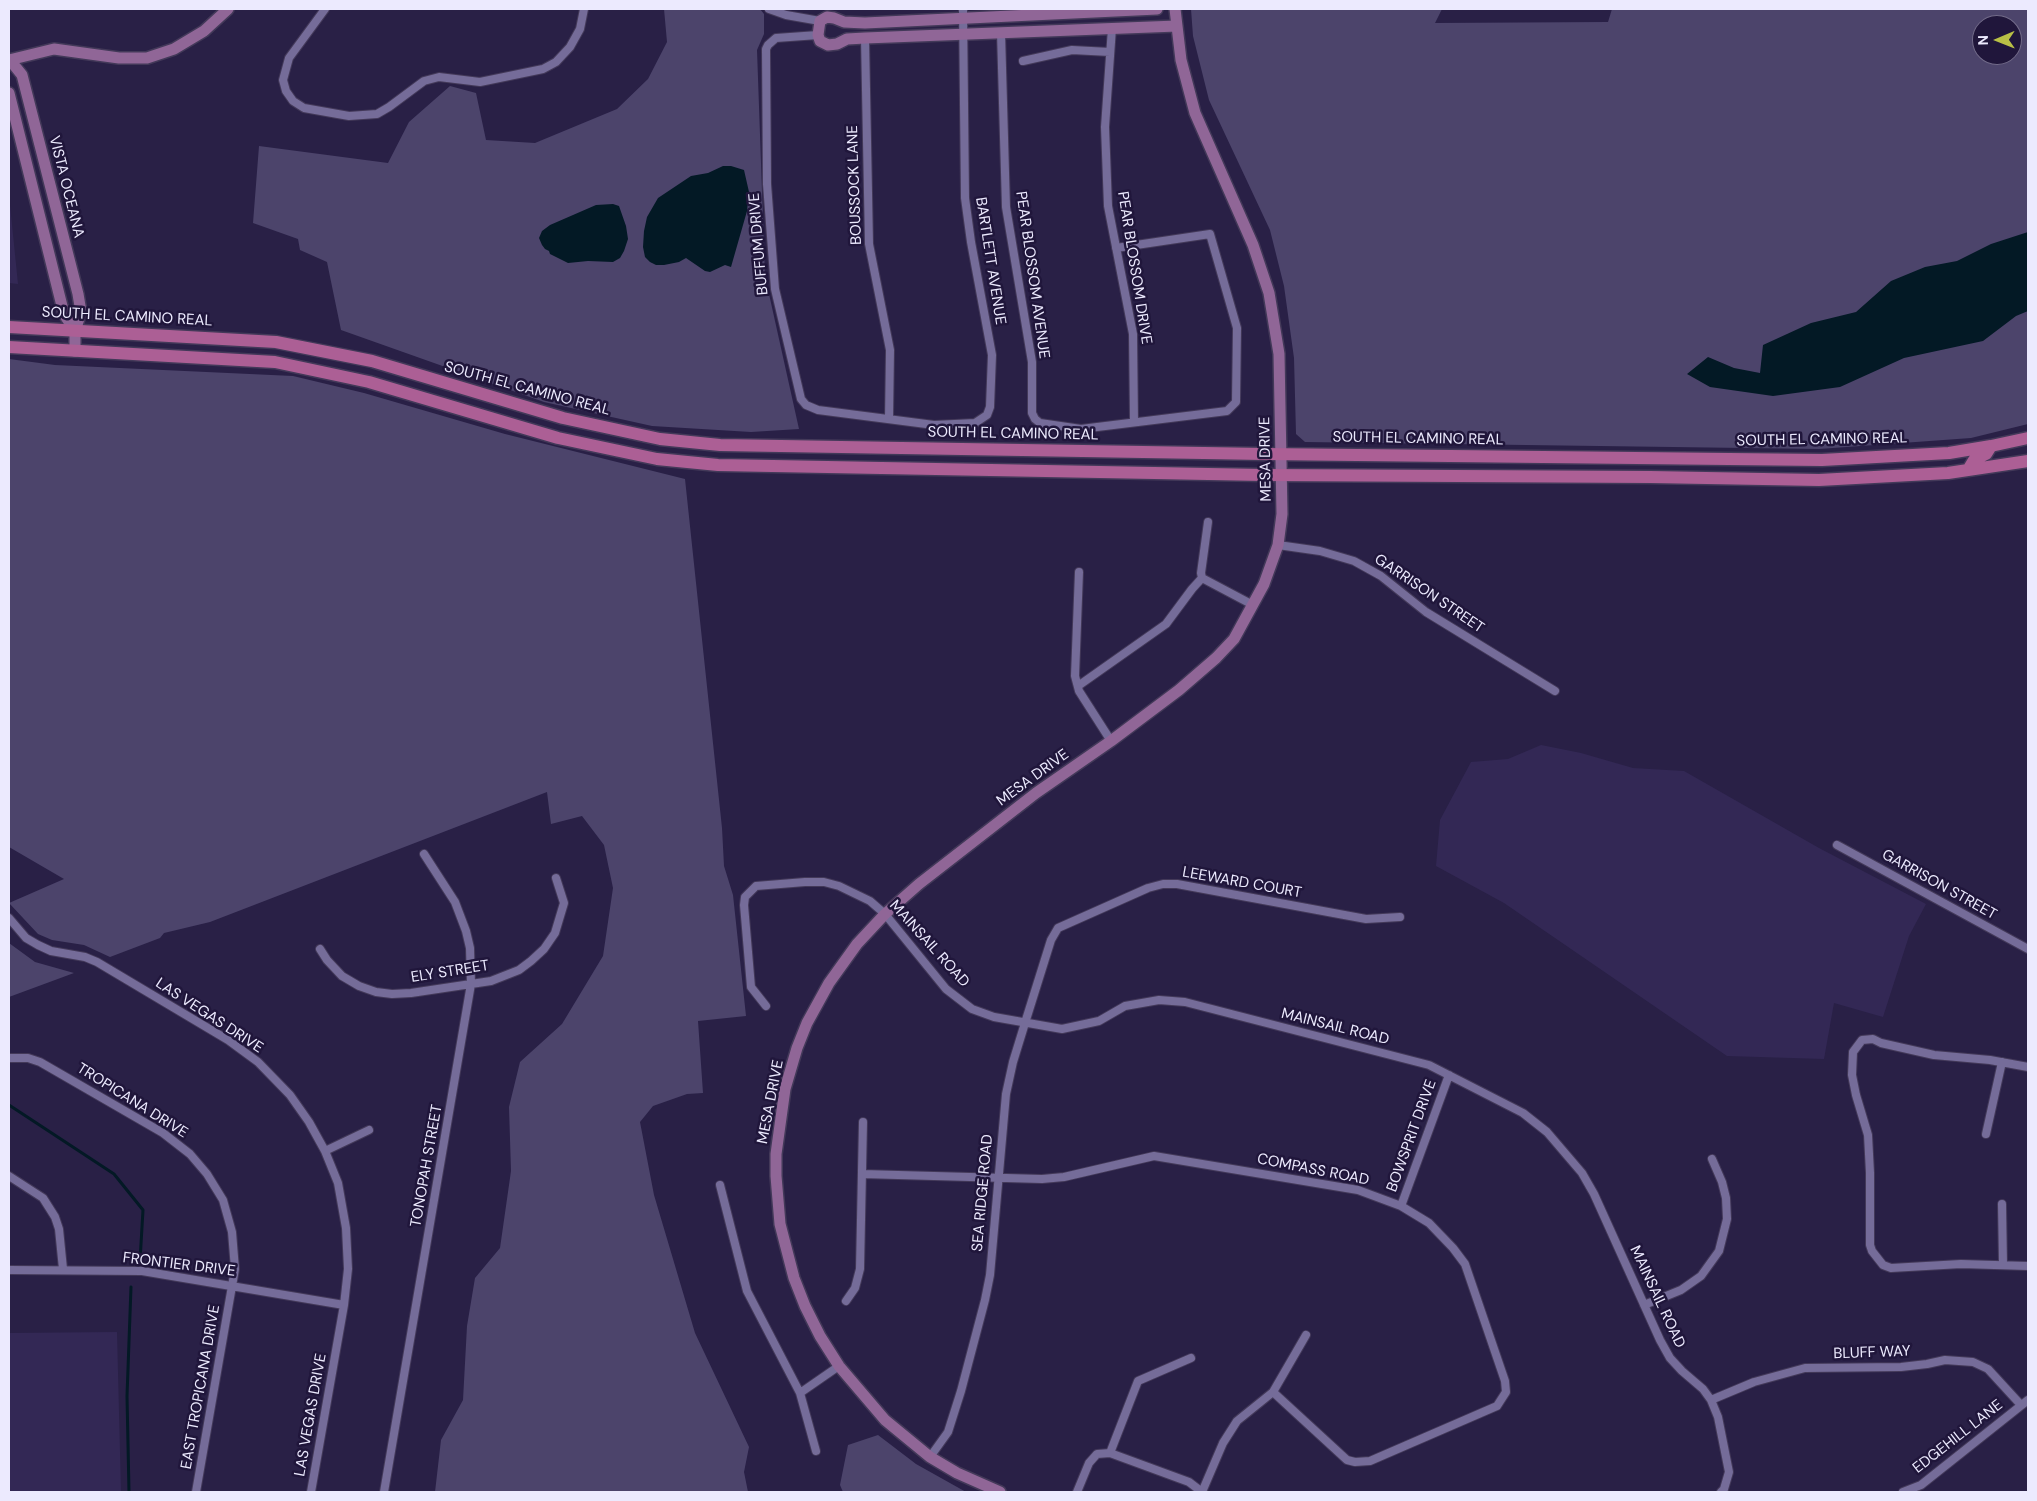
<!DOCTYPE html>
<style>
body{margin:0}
#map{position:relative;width:2037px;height:1501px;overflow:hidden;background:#292046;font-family:"DM Sans",sans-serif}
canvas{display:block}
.frame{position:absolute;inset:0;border:10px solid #eceafe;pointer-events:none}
.north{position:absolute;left:1972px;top:15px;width:50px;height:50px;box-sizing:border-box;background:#20163b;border:1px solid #726b89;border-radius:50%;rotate:269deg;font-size:14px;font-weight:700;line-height:20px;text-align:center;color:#eceafe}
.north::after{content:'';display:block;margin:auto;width:18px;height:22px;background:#b9c046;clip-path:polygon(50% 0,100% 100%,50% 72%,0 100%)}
</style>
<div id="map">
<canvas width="2037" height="1501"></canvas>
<div class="frame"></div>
<div class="north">N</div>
</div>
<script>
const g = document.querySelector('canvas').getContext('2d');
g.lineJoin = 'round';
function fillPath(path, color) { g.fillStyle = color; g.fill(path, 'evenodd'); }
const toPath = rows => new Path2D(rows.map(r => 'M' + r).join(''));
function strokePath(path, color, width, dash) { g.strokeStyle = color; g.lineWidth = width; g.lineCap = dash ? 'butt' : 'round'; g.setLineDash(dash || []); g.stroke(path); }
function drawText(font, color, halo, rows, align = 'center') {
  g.font = font + ' "DM Sans",sans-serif'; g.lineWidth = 5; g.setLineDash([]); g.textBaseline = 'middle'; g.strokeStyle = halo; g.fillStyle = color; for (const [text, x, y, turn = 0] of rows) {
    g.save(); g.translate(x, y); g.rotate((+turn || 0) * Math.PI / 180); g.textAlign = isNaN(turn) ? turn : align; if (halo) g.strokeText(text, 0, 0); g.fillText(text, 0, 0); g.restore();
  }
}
fillPath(toPath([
 [9,195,18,284,9,283],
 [1541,745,1581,753,1633,768,1684,771,1819,848,1926,904,1909,936,1883,1017,1834,1003,1824,1059,1727,1056,1504,903,1436,866,1440,820,1471,762,1508,759],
 [117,1332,121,1492,9,1492,9,1333]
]), '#332855');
fillPath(toPath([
 [664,9,760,9,764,14,764,34,757,50,765,276,799,429,751,432,652,426,544,402,341,330,327,262,300,250,298,239,253,223,259,146,388,163,409,122,450,86,476,93,486,140,535,143,617,109,648,79,667,42],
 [1191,9,1442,9,1435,23,1608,22,1612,9,2028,9,2028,424,1971,438,1819,449,1305,442,1296,434,1294,358,1284,286,1270,230,1209,100,1193,36],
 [1982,25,2012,25,2012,55,1982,55],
 [9,359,55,365,293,376,364,393,505,434,685,479,722,828,724,866,733,895,746,1016,698,1021,703,1093,687,1094,653,1106,640,1122,654,1195,695,1333,749,1447,744,1472,748,1492,435,1492,441,1440,463,1400,467,1326,475,1278,500,1248,511,1171,509,1107,520,1062,562,1024,603,956,613,888,604,845,582,816,551,824,547,792,210,922,164,933,160,938,110,957,84,945,52,940,38,934,9,903,64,879,9,847],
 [9,943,35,962,74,973,9,997],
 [878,1435,916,1464,966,1492,843,1492,840,1485,848,1445]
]), '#4c446b');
fillPath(toPath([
 [723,166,731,166,744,170,749,192,747,211,731,267,725,265,710,272,705,271,686,258,679,262,664,265,656,265,650,262,645,257,643,247,644,231,647,217,658,198,691,176,708,173],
 [613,204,619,206,626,226,628,239,624,251,620,258,613,262,588,261,568,263,550,254,549,251,545,249,542,245,539,238,542,231,550,225,596,205],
 [2028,232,2028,311,2016,316,1983,341,1904,358,1840,387,1773,396,1710,387,1687,374,1708,357,1734,368,1760,373,1763,345,1811,323,1856,312,1891,281,1925,267,1957,261,1991,244]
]), '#031925');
strokePath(toPath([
 [9,1105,114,1174,143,1210,140,1261],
 [129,1492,127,1396,131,1287]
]), '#031925', 3);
const street = toPath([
 [325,9,289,58,283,80,286,91,293,101,304,108,349,116,377,114,389,107,424,81,439,77,480,82,543,69,556,62,570,47,580,29,584,9],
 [769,9,786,15,820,21],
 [1112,28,1105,127,1108,206,1133,334,1134,422],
 [1001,33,1006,207,1032,362,1032,413,1035,419,1040,423,1081,429,1227,411,1236,402,1237,328,1210,234,1116,248],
 [818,35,776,38,768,45,766,49,767,184,775,289,801,399,806,405,818,410,934,425,975,423,987,415,990,407,992,355,971,242,965,198,963,9],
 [865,38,869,244,890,350,889,419],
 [1023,61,1072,50,1110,52],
 [1278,545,1320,551,1354,561,1381,576,1426,612,1555,691],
 [1079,572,1075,676,1079,691,1111,741],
 [1202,578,1201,573,1208,522],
 [1202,578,1253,605],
 [1078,686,1166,624,1192,589,1202,578],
 [1837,845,2028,949],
 [9,918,26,938,38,945,51,951,85,957,97,962,228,1040,258,1062,290,1095,309,1122,325,1151,338,1183,346,1228,348,1269,344,1305,311,1492],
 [320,949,327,960,342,976,359,986,376,992,392,994,411,993,491,981,519,970,531,961,544,949,555,933,564,903,556,878],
 [766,1006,751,987,744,905,745,897,756,886,805,882,824,882,839,886,870,901,885,914,946,989,972,1009,994,1017,1062,1029,1099,1021,1125,1006,1159,1000,1185,1002,1429,1065,1523,1113,1547,1132,1582,1173,1594,1194,1660,1340,1670,1358,1682,1371,1703,1389,1711,1400,1718,1417,1729,1472,1724,1489,1721,1492],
 [9,1058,28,1058,40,1062,163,1133,190,1154,207,1174,223,1200,232,1232,235,1269,196,1492],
 [2028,1067,1990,1060,1934,1055,1881,1043,1873,1039,1862,1040,1853,1052,1852,1075,1856,1095,1868,1135,1870,1173,1870,1245,1872,1251,1883,1265,1891,1268,1961,1264,2028,1266],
 [1986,1134,2002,1062],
 [325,1151,369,1130],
 [862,1174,1042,1179,1064,1177,1154,1156,1358,1190,1401,1206,1429,1223,1453,1248,1465,1264,1505,1381,1506,1392,1497,1406,1370,1461,1355,1462,1347,1460,1273,1392],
 [9,1176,43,1198,55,1217,59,1229,63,1269],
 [720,1185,747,1291,800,1393,816,1451],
 [2002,1204,2003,1265],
 [1401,1206,1449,1075],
 [9,1270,142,1271,344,1305],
 [846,1301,855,1288,860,1269,863,1122],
 [1644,1305,1681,1290,1701,1276,1719,1251,1727,1219,1726,1198,1722,1182,1712,1159],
 [800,1393,839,1366],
 [1711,1400,1754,1382,1805,1368,1901,1367,1927,1364,1945,1360,1973,1362,1988,1369,2021,1405],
 [1110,1453,1138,1381,1191,1358],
 [930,1457,948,1432,961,1391,985,1300,990,1275,1006,1094,1013,1062,1025,1023,1051,940,1058,928,1148,888,1163,884,1177,884,1366,919,1400,917],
 [384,1492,471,984,470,948,466,931,455,902,424,854],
 [1077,1492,1089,1463,1097,1454,1110,1453,1189,1482,1202,1492],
 [1202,1492,1223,1443,1237,1421,1273,1392,1306,1335],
 [1903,1492,1921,1485,2028,1400]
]);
const secondary = toPath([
 [1157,9,865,23,844,22,834,18,827,17,820,21,818,35,820,41,828,45,837,44,847,39,865,38,1177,26],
 [9,60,54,49,119,58,147,58,174,49,204,31,228,9],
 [10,60,22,75,78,294,81,312,75,331,75,351],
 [9,93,64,314,75,331],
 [1000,1492,957,1473,930,1457,885,1420,839,1366,820,1336,805,1306,794,1278,780,1224,776,1176,776,1154,785,1089,797,1048,807,1023,829,983,857,944,885,914,919,884,1036,793,1111,741,1179,690,1216,658,1234,639,1264,584,1278,545,1282,514,1279,354,1269,293,1253,245,1195,113,1181,60,1175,9]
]);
const primary = toPath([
 [9,327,276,342,372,361,563,418,660,439,720,445,1264,454,1822,460,1949,453,1991,446,2028,438],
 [9,347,275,362,369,382,558,438,657,459,718,465,1263,475,1650,477,1819,480,1948,473,2028,461],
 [1968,470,1974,460,1986,454,1991,446]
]);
strokePath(street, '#433959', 10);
strokePath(secondary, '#433959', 14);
strokePath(primary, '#433959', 15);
strokePath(street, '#756c99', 8);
strokePath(secondary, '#906697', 11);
strokePath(primary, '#ac5f95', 12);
drawText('15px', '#eceafe', '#20163b', [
 ["BOUSSOCK LANE",855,185,-92],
 ["VISTA OCEANA",66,187,76],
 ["BUFFUM DRIVE",759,244,-95],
 ["BARTLETT AVENUE",990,261,81],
 ["PEAR BLOSSOM DRIVE",1134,268,81],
 ["PEAR BLOSSOM AVENUE",1032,275,82],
 ["SOUTH EL CAMINO REAL",127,317,3],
 ["SOUTH EL CAMINO REAL",527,389,15],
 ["SOUTH EL CAMINO REAL",1013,434,1],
 ["SOUTH EL CAMINO REAL",1418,439,1],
 ["SOUTH EL CAMINO REAL",1822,440,-1],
 ["MESA DRIVE",1266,459,-91],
 ["GARRISON STREET",1429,594,34],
 ["MESA DRIVE",1033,778,-36],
 ["LEEWARD COURT",1242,883,10],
 ["GARRISON STREET",1939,885,29],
 ["MAINSAIL ROAD",929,944,48],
 ["ELY STREET",450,972,-9],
 ["LAS VEGAS DRIVE",209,1016,33],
 ["MAINSAIL ROAD",1335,1027,14],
 ["TROPICANA DRIVE",132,1101,32],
 ["MESA DRIVE",771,1102,-79],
 ["BOWSPRIT DRIVE",1412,1136,-70],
 ["TONOPAH STREET",427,1166,-80],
 ["COMPASS ROAD",1313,1170,11],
 ["SEA RIDGE ROAD",983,1193,-85],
 ["FRONTIER DRIVE",179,1265,7],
 ["MAINSAIL ROAD",1657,1297,65],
 ["BLUFF WAY",1872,1353,-2],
 ["EAST TROPICANA DRIVE",201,1387,-80],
 ["LAS VEGAS DRIVE",311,1415,-80],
 ["EDGEHILL LANE",1958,1437,-38]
]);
</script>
